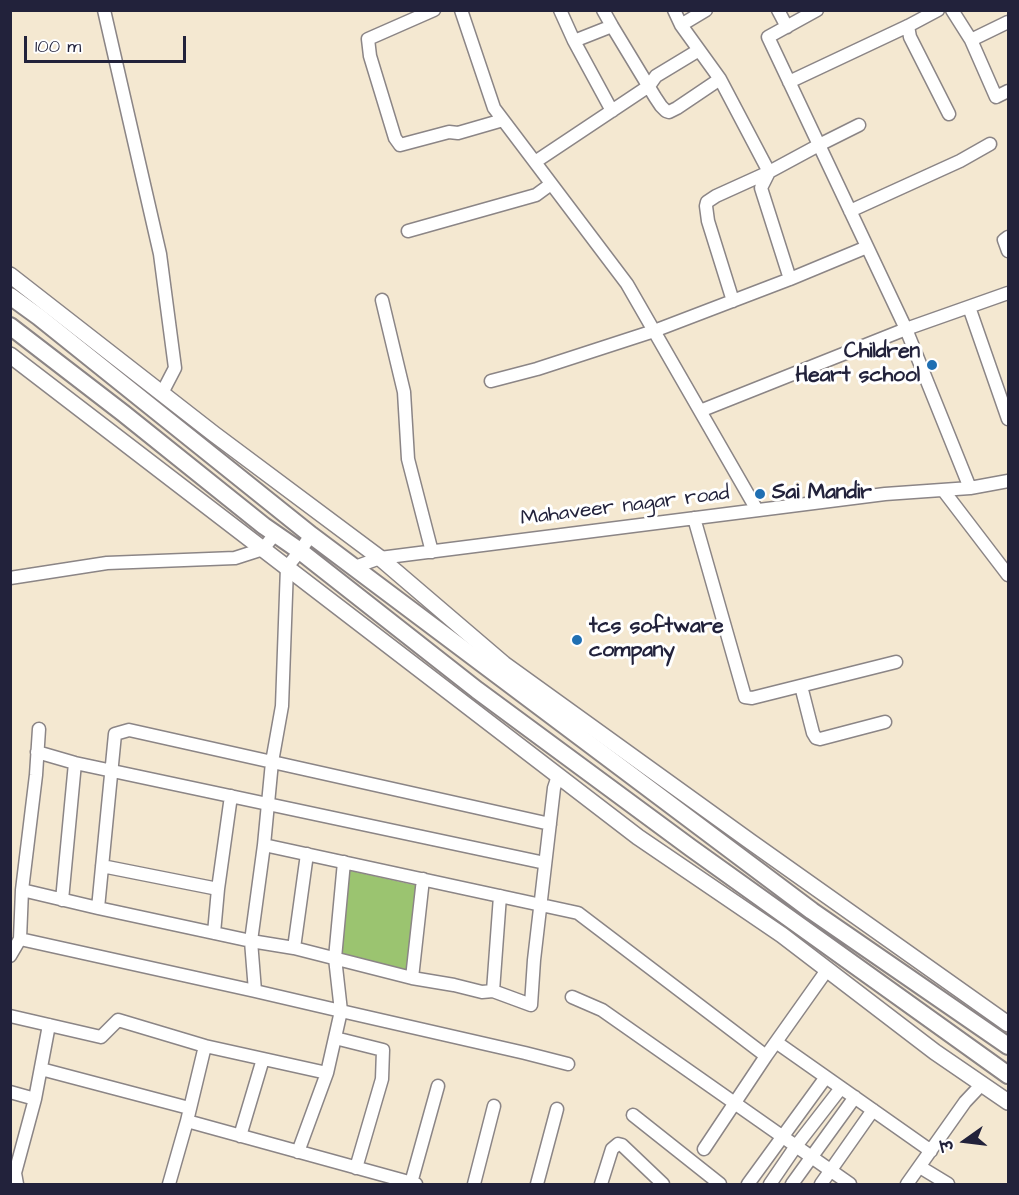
<!DOCTYPE html>
<meta charset="utf-8">
<style>
body{margin:0}
#map{position:relative;width:1019px;height:1195px;overflow:hidden;background:#f4e8d1;font-family:"Architects Daughter","Playpen Sans Deva",sans-serif}
canvas{display:block}
.frame{position:absolute;inset:0;border:12px solid #22223b;pointer-events:none}
.north{position:absolute;left:935px;top:1111px;width:60px;height:60px;-webkit-text-stroke:4px #fff;paint-order:stroke;rotate:256deg;font-size:16px;font-weight:700;line-height:24px;text-align:center;color:#22223b}
.north::after{content:'';display:block;margin:auto;width:21px;height:27px;background:#22223b;clip-path:polygon(50% 0,100% 100%,50% 72%,0 100%)}
.scale{position:absolute;left:24px;top:36px;width:162px;height:27px;box-sizing:border-box;border:3px solid #22223b;border-top:0;padding-left:8px;font-size:18px;line-height:21px;white-space:nowrap;color:#22223b;-webkit-text-stroke:4px #fff;paint-order:stroke}
</style>
<div id="map">
<canvas width="1019" height="1195"></canvas>
<div class="frame"></div>
<div class="north">उ</div>
<div class="scale">100 m</div>
</div>
<script>
const g = document.querySelector('canvas').getContext('2d');
g.lineJoin = 'round';
function fillPath(path, color) { g.fillStyle = color; g.fill(path, 'evenodd'); }
const toPath = rows => new Path2D(rows.map(r => 'M' + r).join(''));
function strokePath(path, color, width, dash) { g.strokeStyle = color; g.lineWidth = width; g.lineCap = dash ? 'butt' : 'round'; g.setLineDash(dash || []); g.stroke(path); }
function drawText(font, color, halo, rows, align = 'center') {
  g.font = font + ' "Architects Daughter",sans-serif'; g.lineWidth = 6; g.setLineDash([]); g.textBaseline = 'middle'; g.strokeStyle = halo; g.fillStyle = color; for (const [text, x, y, turn = 0] of rows) {
    g.save(); g.translate(x, y); g.rotate((+turn || 0) * Math.PI / 180); g.textAlign = isNaN(turn) ? turn : align; if (halo) g.strokeText(text, 0, 0); g.fillText(text, 0, 0); g.restore();
  }
}
fillPath(toPath([
 [347,870,419,886,407,973,335,957]
]), '#9bc470');
const minor = toPath([
 [104,10,160,254,175,368,162,393],
 [434,10,368,39,370,56,395,138,400,145,449,132,458,133,503,120],
 [461,10,494,108,627,284,757,510],
 [560,10,574,41,612,111],
 [603,10,612,26,655,97,661,106,666,111,669,112,677,108,720,79],
 [674,10,681,25,720,79,769,172,761,188,790,279],
 [778,10,787,27],
 [952,10,971,40,996,97,1008,91],
 [681,25,706,10],
 [908,26,910,37,949,114],
 [971,40,1008,22],
 [574,41,612,26],
 [789,82,908,26,938,10],
 [535,162,649,86,656,76,699,50],
 [850,211,960,161,990,144],
 [408,231,536,195,551,184],
 [1008,237,1004,240,1008,251],
 [382,300,404,392,408,459,432,552],
 [733,301,708,221,706,206,707,202,716,196,769,172,819,145,859,125],
 [969,307,1008,419],
 [491,381,537,369,654,331,790,279,867,247],
 [700,411,906,329,768,37,817,10],
 [970,488,906,329,1008,293],
 [943,490,1008,575],
 [694,518,745,697,752,698,896,662],
 [355,567,380,558,885,494,970,488,1008,481],
 [10,578,107,563,235,558,263,549,275,534],
 [801,686,813,733,816,738,820,739,885,722],
 [37,752,75,763,545,863],
 [264,845,578,913,766,1056],
 [344,862,335,958,341,1011,525,1053,568,1064],
 [102,866,218,889],
 [22,890,98,908,214,933,251,941,294,948,412,978,454,985,482,992,493,991,531,1005,534,960,554,788,558,776],
 [62,900,75,763],
 [98,908,115,734,129,730,550,824],
 [214,933,218,889,231,796],
 [20,939,255,991],
 [294,948,307,854],
 [10,956,20,939,22,890,36,775,39,729],
 [412,978,423,879],
 [493,991,500,896],
 [572,997,602,1010,850,1184],
 [10,1016,101,1037,118,1020,205,1046,187,1121],
 [335,1038,383,1050,382,1079,356,1168],
 [776,1042,931,1151],
 [205,1046,327,1073,341,1011,255,991,251,941,264,845,272,762,282,706,287,567,300,551,311,535],
 [41,1069,189,1108],
 [10,1092,35,1099,49,1025],
 [633,1115,720,1184],
 [240,1136,263,1059],
 [704,1149,766,1056,827,970],
 [298,1152,327,1073],
 [920,1167,948,1184],
 [411,1183,438,1086],
 [17,1184,15,1173,35,1099],
 [169,1184,187,1121,416,1184],
 [474,1184,494,1106],
 [537,1184,557,1109],
 [601,1184,612,1149,618,1144,622,1145,663,1184],
 [748,1184,826,1077],
 [770,1184,796,1146,841,1088],
 [792,1184,855,1097],
 [821,1184,873,1110],
 [907,1184,965,1102,982,1084]
]);
const major = toPath([
 [10,275,214,434,380,558,504,664,751,842,1008,1024],
 [10,355,638,837,782,935,935,1052,1008,1102]
]);
const highway = toPath([
 [10,296,39,317,311,535,812,911,1008,1046],
 [10,326,123,413,264,526,300,551,477,690,691,848,1008,1075]
]);
strokePath(minor, '#8b8586', 15);
strokePath(major, '#8b8586', 18);
strokePath(highway, '#8b8586', 20);
strokePath(minor, '#fff', 12);
strokePath(major, '#fff', 15);
strokePath(highway, '#fff', 16);
for (const [x, y, r, color] of [
 [932,365,6,"#1f6fb2"],
 [760,494,6,"#1f6fb2"],
 [577,640,6,"#1f6fb2"]
]) { const dot = new Path2D(); dot.arc(x, y, r, 0, 2 * Math.PI); g.fillStyle = color; g.fill(dot); strokePath(dot, '#fff', 2); }
drawText('bold 21px', '#22223b', '#fff', [
 ["Children",920,353,"right"],
 ["Heart school",920,377,"right"],
 ["Sai Mandir",772,494],
 ["tcs software",589,628],
 ["company",589,652]
], 'left');
drawText('21px', '#22223b', '#fff', [
 ["Mahaveer nagar road",625,507,-7]
]);
</script>
